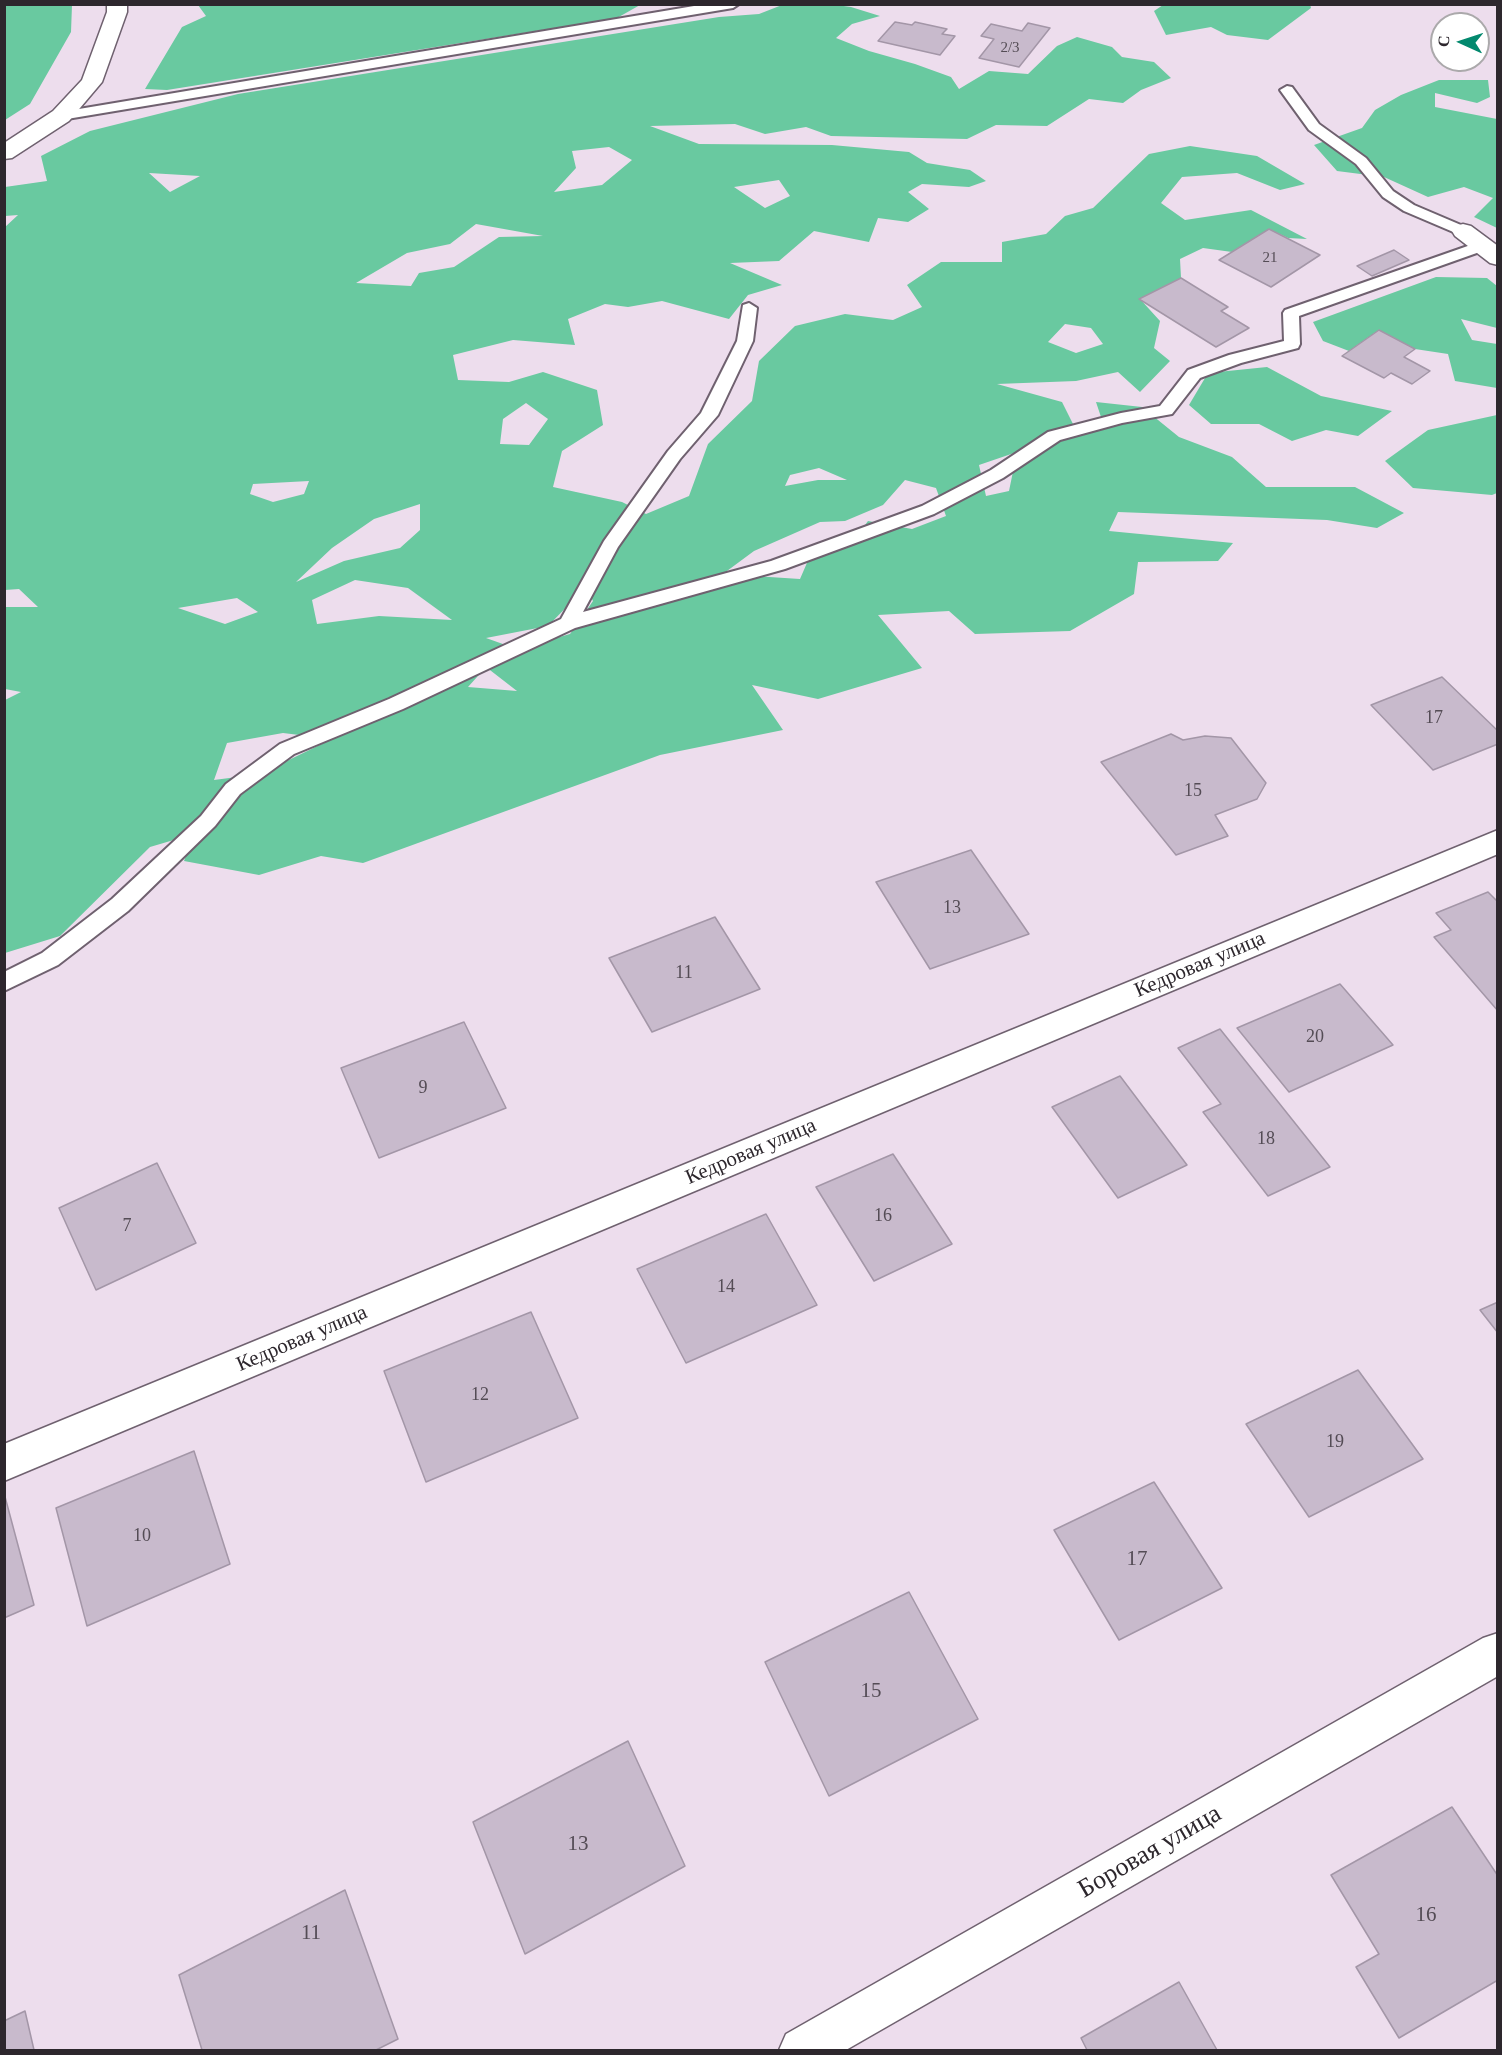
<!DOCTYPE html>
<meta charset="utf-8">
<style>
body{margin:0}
#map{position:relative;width:1502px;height:2055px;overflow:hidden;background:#eddded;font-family:"Times New Roman",serif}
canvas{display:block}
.frame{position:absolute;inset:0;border:6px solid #2d272d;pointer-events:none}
.north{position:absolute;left:1430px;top:12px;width:60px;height:60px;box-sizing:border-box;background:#fff;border:2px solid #aba9ab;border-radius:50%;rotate:273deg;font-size:16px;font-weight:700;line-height:24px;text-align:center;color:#2d272d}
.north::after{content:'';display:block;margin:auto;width:21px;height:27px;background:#03896e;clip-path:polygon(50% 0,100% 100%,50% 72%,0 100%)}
</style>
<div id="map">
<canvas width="1502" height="2055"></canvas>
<div class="frame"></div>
<div class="north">С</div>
</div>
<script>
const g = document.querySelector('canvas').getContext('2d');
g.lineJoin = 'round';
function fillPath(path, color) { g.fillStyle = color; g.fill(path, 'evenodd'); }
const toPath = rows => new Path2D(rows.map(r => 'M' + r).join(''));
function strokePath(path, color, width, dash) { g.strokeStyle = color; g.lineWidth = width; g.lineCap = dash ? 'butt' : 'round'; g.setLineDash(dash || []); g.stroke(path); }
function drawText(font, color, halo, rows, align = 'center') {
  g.font = font + ' "Times New Roman",serif'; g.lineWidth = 4.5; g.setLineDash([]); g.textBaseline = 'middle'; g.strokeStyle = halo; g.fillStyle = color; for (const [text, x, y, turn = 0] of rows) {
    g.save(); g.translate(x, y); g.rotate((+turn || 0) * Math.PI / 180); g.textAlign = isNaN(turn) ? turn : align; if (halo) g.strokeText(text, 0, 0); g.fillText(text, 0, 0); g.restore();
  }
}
fillPath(toPath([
 [5,4,72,5,71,32,30,104,5,120],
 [829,4,851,7,880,16,852,24,836,38,869,51,915,64,951,77,959,89,989,71,1028,74,1057,46,1077,37,1112,47,1122,57,1154,62,1171,78,1141,90,1123,103,1089,99,1047,126,996,125,967,139,831,136,806,127,765,134,735,124,650,126,699,144,832,145,909,152,927,163,970,170,986,181,969,187,922,184,908,192,929,209,908,222,878,218,869,242,814,231,779,261,730,263,782,285,748,295,729,319,662,301,628,307,605,304,568,319,575,345,513,340,453,355,458,380,509,382,543,372,597,390,603,425,562,451,553,487,622,502,646,514,689,496,708,444,752,401,759,361,795,326,845,314,893,320,922,307,907,285,941,262,1002,262,1002,242,1046,234,1065,216,1093,208,1149,154,1190,146,1257,156,1305,184,1280,190,1237,173,1182,177,1161,203,1185,220,1251,210,1307,239,1288,238,1269,229,1232,252,1203,248,1180,259,1181,278,1140,299,1160,321,1154,348,1170,361,1140,392,1118,372,1076,381,997,384,1062,402,1075,428,1103,423,1096,402,1142,407,1179,437,1232,457,1266,487,1355,487,1404,513,1377,528,1327,520,1118,512,1109,531,1233,543,1218,561,1138,562,1134,594,1070,631,975,634,949,611,878,615,922,668,818,699,752,685,783,730,660,755,363,863,321,856,259,875,184,861,194,834,150,847,60,936,5,953,5,700,21,692,5,689,5,607,38,607,19,589,5,590,4,228,18,215,5,216,5,187,47,181,41,156,90,131,238,94,719,17,759,14,782,5],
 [609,147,632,160,602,185,554,192,576,168,572,151],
 [149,173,200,176,170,192],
 [779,180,790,196,765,208,734,187],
 [476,224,543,236,499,237,454,267,419,273,411,286,356,283,407,253,450,244],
 [1065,324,1091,328,1103,344,1076,353,1048,342],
 [526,403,548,419,529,445,500,444,503,419],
 [1017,452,1009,491,986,496,979,465],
 [819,468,847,480,818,480,785,486,790,475],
 [905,480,936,488,946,516,912,529,868,521,851,544,813,549,800,579,754,576,708,585,754,551,820,522,845,521,883,505],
 [309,481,304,494,273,502,250,494,253,484],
 [420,504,420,530,400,548,344,561,296,582,332,548,374,519],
 [355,580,408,588,452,620,379,616,317,624,312,600],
 [586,587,593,601,570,634,517,649,486,638,548,626],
 [237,598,258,612,225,624,178,608],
 [486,667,517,691,468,687],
 [283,733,332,739,260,774,214,780,227,743],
 [198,5,640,5,617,18,167,90,145,89,182,27,206,16],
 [1163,5,1310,4,1311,8,1268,40,1227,35,1211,27,1166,35,1154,11],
 [1439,80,1488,80,1490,97,1477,103,1435,93,1435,107,1497,119,1497,228,1474,217,1493,198,1464,187,1428,197,1384,177,1337,171,1314,145,1362,128,1375,110,1401,95],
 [1436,277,1487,278,1497,286,1497,328,1461,319,1472,340,1497,344,1497,388,1455,381,1448,354,1415,349,1379,330,1349,351,1323,341,1313,322],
 [1267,367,1321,396,1392,411,1358,436,1326,430,1292,441,1259,424,1211,424,1189,405,1208,373],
 [1497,415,1497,493,1492,495,1413,488,1385,461,1428,430]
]), '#69c9a0');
const building = toPath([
 [895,22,912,25,915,22,947,29,942,34,955,36,940,55,878,41,895,22],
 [1028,23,1050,28,1019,67,979,58,994,39,981,36,991,24,1022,31,1028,23],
 [1269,229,1320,255,1271,287,1219,260,1269,229],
 [1394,250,1409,260,1372,276,1357,266,1394,250],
 [1181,278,1228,307,1221,311,1249,328,1216,347,1139,299,1181,278],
 [1379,330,1415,349,1404,357,1430,371,1412,384,1391,373,1384,378,1342,356,1379,330],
 [1442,677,1498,731,1498,744,1433,770,1371,705,1442,677],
 [1171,734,1183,740,1205,736,1231,738,1266,783,1257,799,1215,815,1228,836,1176,855,1101,762,1171,734],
 [971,850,1029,934,930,969,876,882,971,850],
 [1488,892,1498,902,1498,1011,1434,937,1451,930,1436,913,1488,892],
 [715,917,760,989,652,1032,609,958,715,917],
 [1340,984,1393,1045,1289,1092,1237,1028,1340,984],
 [464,1022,506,1108,379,1158,341,1068,464,1022],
 [1220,1029,1330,1167,1268,1196,1203,1112,1221,1104,1178,1048,1220,1029],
 [1120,1076,1187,1165,1118,1198,1052,1107,1120,1076],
 [893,1154,952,1244,874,1281,816,1187,893,1154],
 [157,1163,196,1243,96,1290,59,1208,157,1163],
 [766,1214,817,1305,686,1363,637,1269,766,1214],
 [1498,1302,1498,1333,1480,1310,1498,1302],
 [531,1312,578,1418,426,1482,384,1371,531,1312],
 [1358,1370,1423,1459,1309,1517,1246,1424,1358,1370],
 [194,1451,230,1564,87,1626,56,1508,194,1451],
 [1154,1482,1222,1588,1119,1640,1054,1530,1154,1482],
 [4,1493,34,1605,4,1618,4,1493],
 [909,1592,978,1719,829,1796,765,1662,909,1592],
 [628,1741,685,1866,525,1954,473,1822,628,1741],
 [1452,1807,1498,1876,1498,1980,1399,2038,1356,1967,1379,1954,1331,1875,1452,1807],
 [345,1890,398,2039,376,2050,202,2050,179,1975,345,1890],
 [1179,1982,1217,2050,1087,2050,1081,2038,1179,1982],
 [25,2011,34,2050,4,2050,4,2021,25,2011]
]);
fillPath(building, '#c8bacc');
strokePath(building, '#a396a7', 1.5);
const service = toPath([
 [706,4,739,4,733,8,61,120,54,116,61,112,706,4],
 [1287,86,1292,87,1319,124,1366,158,1393,191,1414,205,1468,228,1471,231,1468,234,1458,234,1404,211,1383,197,1356,164,1309,130,1280,90,1287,86],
 [1482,241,1490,246,1488,249,1299,316,1300,344,1298,348,1241,363,1200,378,1172,414,1122,423,1060,440,1003,478,934,514,785,569,575,628,403,709,294,754,240,794,215,826,128,911,58,965,4,991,4,972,42,953,112,899,201,816,226,784,280,744,389,699,561,619,604,541,668,451,701,413,737,341,743,305,749,303,757,308,753,341,718,415,680,459,618,547,583,612,771,561,922,506,991,470,1048,432,1121,413,1160,406,1188,370,1229,355,1284,341,1283,313,1285,310,1482,241]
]);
const minor = toPath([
 [107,4,127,4,127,12,102,82,69,121,12,158,4,159,4,143,53,111,82,80,107,12,107,4],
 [1463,224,1471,226,1498,246,1498,265,1490,263,1455,236,1452,231,1455,226,1463,224],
 [1498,830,1498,854,4,1481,4,1444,1498,830],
 [1498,1633,1498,1676,846,2050,779,2050,786,2034,1483,1638,1498,1633]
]);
strokePath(service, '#6f616f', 4);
strokePath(minor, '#6f616f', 3);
fillPath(service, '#fff');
fillPath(minor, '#fff');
drawText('15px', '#544c55', null, [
 ["2/3",1010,48],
 ["21",1270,258]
]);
drawText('18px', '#544c55', null, [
 ["17",1434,718],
 ["15",1193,791],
 ["13",952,908],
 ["11",684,973],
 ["20",1315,1037],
 ["9",423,1088],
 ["18",1266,1139],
 ["16",883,1216],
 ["7",127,1226],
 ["14",726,1287],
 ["12",480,1395],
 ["19",1335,1442],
 ["10",142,1536]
]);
drawText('21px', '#2d272d', '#fff', [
 ["Кедровая улица",1200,965,-23],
 ["Кедровая улица",751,1152,-23],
 ["Кедровая улица",302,1339,-23]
]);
drawText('21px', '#544c55', null, [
 ["17",1137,1559],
 ["15",871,1691],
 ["13",578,1844],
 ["16",1426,1915],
 ["11",311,1933]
]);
drawText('26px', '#2d272d', '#fff', [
 ["Боровая улица",1150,1852,-30]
]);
</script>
